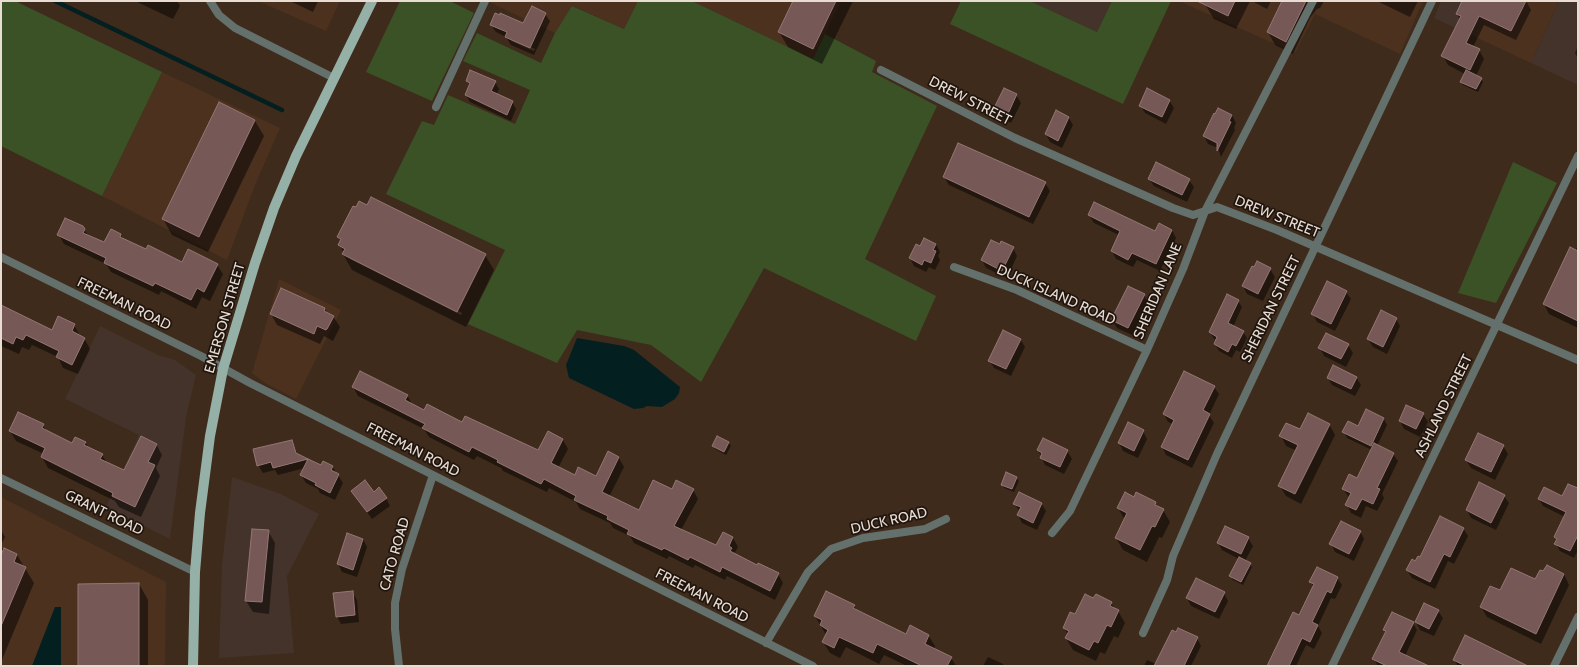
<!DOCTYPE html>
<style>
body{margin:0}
#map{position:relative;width:1579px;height:667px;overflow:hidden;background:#3f2b1b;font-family:Cabin,sans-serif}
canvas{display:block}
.frame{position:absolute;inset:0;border:2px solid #e9dcd2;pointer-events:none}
</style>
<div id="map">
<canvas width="1579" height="667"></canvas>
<div class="frame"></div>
</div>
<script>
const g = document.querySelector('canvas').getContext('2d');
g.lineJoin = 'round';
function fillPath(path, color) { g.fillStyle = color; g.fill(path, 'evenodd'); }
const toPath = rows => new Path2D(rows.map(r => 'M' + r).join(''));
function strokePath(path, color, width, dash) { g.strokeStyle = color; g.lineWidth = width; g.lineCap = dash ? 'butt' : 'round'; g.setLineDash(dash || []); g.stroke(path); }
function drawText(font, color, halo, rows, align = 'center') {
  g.font = font + ' Cabin,sans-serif'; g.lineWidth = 3.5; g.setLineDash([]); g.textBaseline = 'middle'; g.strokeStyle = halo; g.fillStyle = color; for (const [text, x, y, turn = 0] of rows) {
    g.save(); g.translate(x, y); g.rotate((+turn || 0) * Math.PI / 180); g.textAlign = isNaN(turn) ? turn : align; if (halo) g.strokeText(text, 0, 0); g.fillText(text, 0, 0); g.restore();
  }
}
fillPath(toPath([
 [1030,1,1112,1,1097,32],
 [1441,1,1490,1,1473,36,1434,18],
 [1559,1,1578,1,1578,85,1531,63],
 [100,326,158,355,175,360,196,375,186,417,170,539,106,507,139,435,65,399],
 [232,477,281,494,319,514,287,576,294,653,219,658,222,565]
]), '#44332a');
fillPath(toPath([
 [258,1,340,1,326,31],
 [492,1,638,1,624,29,573,6,555,33,491,3],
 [692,1,841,1,813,59],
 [1179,1,1423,1,1400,54,1315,14,1295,53],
 [1490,1,1559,1,1531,63,1473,36],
 [162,72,280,128,255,185,227,260,102,196],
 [279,279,341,310,296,399,265,383,252,373],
 [1,497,166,582,165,666,61,666,61,607,55,607,32,666,1,666]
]), '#4b311e');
fillPath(toPath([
 [1,1,15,1,162,72,102,196,1,146],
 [400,1,450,1,474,13,432,101,366,72],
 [638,1,692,1,813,59,825,34,876,61,872,72,937,106,865,259,936,296,916,341,764,268,701,382,651,345,577,330,557,363,468,324,505,250,386,194,422,121,434,125,448,95,515,124,530,90,463,61,477,33,541,63,555,33,572,6,624,29],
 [961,1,1030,1,1097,32,1112,1,1171,1,1123,104,950,24],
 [1513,162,1557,183,1496,303,1458,293]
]), '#3b5226');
fillPath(toPath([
 [577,338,624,346,634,350,680,387,679,393,675,399,662,407,647,406,643,408,634,409,569,378,566,365],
 [55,607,61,607,61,666,32,666]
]), '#041f20');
fillPath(toPath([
 [135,1,177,1,180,6,173,19],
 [290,1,318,1,313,12],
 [794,1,853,1,822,64,788,47,779,32],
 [1203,1,1250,1,1236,29,1214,19],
 [1252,1,1271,1,1267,9],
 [1277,1,1324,1,1320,8,1317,9,1310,18,1293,54,1275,45,1268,32,1282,3],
 [1377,1,1418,1,1410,17],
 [1463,1,1526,1,1531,10,1516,40,1484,25,1473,47,1479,50,1484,59,1476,76,1481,79,1483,82,1478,92,1463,85,1461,82,1465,74,1448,65,1443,56,1460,20,1457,14],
 [545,14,550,21,534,55,511,45,506,37,496,32,491,25,523,24],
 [511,39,535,49,534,51,511,41],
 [1578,46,1578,59,1575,53],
 [467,81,495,82,499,89,496,95,512,102,516,109,511,121,470,102,466,95,470,86],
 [1016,95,1021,103,1011,123,999,117,995,110],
 [1169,100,1174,108,1166,124,1145,113,1140,105],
 [1232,115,1236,123,1234,128,1235,130,1221,157,1218,148,1208,144,1204,136],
 [1069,118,1073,125,1062,148,1050,142,1046,134],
 [255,121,264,136,208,252,172,235,163,219],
 [944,177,1045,183,1050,191,1033,224,949,185],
 [1149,179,1189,180,1194,187,1187,202,1154,186],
 [1089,215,1155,233,1172,230,1176,238,1160,271,1137,260,1133,267,1116,259,1112,251,1119,235,1094,223],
 [84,229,89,237,104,243,112,231,121,235,123,239,146,250,182,263,217,265,223,274,210,301,202,297,196,309,161,291,159,295,111,272,106,264,64,244,59,235],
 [339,237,485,255,494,270,466,327,352,270,343,254,344,253,340,245,341,242],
 [350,257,462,313,461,315,350,259],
 [936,244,940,252,938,256,940,260,935,270,929,267,926,272,914,266,910,258,920,247],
 [1000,245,1013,248,1017,256,1007,278,986,268,982,260],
 [1578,246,1578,328,1549,314,1544,304],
 [1270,269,1275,277,1263,301,1247,294,1243,286],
 [1346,292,1351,299,1335,331,1317,322,1313,314],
 [1144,295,1148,303,1132,335,1117,328,1112,320],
 [1238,301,1242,307,1233,327,1243,332,1247,338,1240,352,1236,350,1232,358,1219,351,1215,344,1217,340,1214,339,1210,332],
 [1,306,52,331,74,325,80,336,84,338,90,349,78,374,63,368,58,357,32,345,29,350,22,347,19,354,1,346],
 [325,309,327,313,333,316,340,327,333,341,324,336,320,344,277,325,271,314],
 [1396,319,1400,326,1387,354,1373,347,1368,339],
 [1020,339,1025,347,1011,376,994,368,990,361],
 [1348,345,1353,353,1346,367,1324,356,1320,348],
 [1356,377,1361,385,1355,396,1332,385,1328,378],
 [353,387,407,395,412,404,425,411,462,423,539,451,548,433,563,440,568,449,558,468,575,476,596,477,608,453,619,458,624,467,609,497,639,512,672,490,693,490,698,499,681,530,716,547,733,538,738,547,734,554,757,566,778,574,783,583,775,600,727,576,725,580,695,565,693,568,669,556,667,559,634,543,630,536,613,528,610,523,580,509,576,502,549,488,547,492,503,471,501,468,477,456,474,460,429,437,424,429,358,396],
 [1214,387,1219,394,1209,415,1214,423,1192,468,1166,455,1162,447,1173,424,1168,422,1164,414],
 [1367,411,1384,419,1387,425,1377,446,1393,454,1398,461,1382,494,1384,498,1377,511,1366,506,1361,518,1351,513,1347,505,1350,498,1348,496,1343,489,1358,479,1372,450,1347,438,1344,432,1358,428],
 [1423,414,1428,422,1420,437,1404,429,1400,421],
 [1329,424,1335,435,1301,504,1286,496,1280,486,1297,451,1286,446,1281,436],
 [43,425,47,432,73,444,85,442,89,448,102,455,107,463,125,472,156,444,162,455,156,468,160,476,141,517,119,507,115,501,48,468,42,457,44,454,16,441,10,431],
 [1143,431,1147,439,1138,458,1123,451,1119,443],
 [292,441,298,455,308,462,321,467,332,466,343,483,335,500,320,493,318,489,306,483,301,475,305,468,278,475,275,470,263,473,258,465],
 [729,443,731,446,726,455,715,449,713,446],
 [1503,446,1508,454,1495,480,1471,468,1466,460],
 [1038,450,1067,451,1072,459,1064,474,1045,465],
 [1016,478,1019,481,1014,492,1004,488,1002,485],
 [1577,487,1578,550,1574,558,1560,551,1556,544,1557,541,1555,537,1565,517,1543,506,1539,499,1562,497,1576,489],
 [373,493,386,498,390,506,372,519,357,498],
 [1504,496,1509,503,1496,530,1471,518,1467,510],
 [1135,498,1155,503,1158,508,1163,510,1170,522,1162,538,1159,537,1147,562,1123,550,1116,538,1125,520,1118,508],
 [1041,503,1046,511,1037,530,1022,523,1018,515,1019,511,1015,504],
 [1463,528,1468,536,1454,564,1448,561,1435,589,1412,578,1407,570,1420,559],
 [1,530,5,537,1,545],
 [268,531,275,543,269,614,253,612,246,601],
 [1360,531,1364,539,1354,561,1335,552,1331,544],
 [1248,538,1253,546,1245,561,1250,564,1252,567,1243,585,1233,580,1230,576,1239,559,1222,550,1218,543],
 [363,539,367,547,357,577,342,572,338,564],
 [1,548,17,555,34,583,1,662],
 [1564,574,1569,585,1541,644,1487,617,1481,607,1500,592],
 [1337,578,1342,585,1335,599,1331,598,1318,626,1322,633,1314,649,1306,645,1296,666,1268,666,1299,616,1313,587,1311,582],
 [139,584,148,600,148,666,79,666],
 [352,592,357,600,359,622,341,624,337,617],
 [1224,593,1228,601,1219,619,1191,606,1187,598],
 [1111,603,1115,609,1118,611,1125,623,1118,638,1114,636,1105,654,1100,652,1096,661,1073,650,1066,638,1068,635,1064,628,1075,615],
 [854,606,858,612,906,635,928,635,935,646,934,649,951,658,956,666,907,666,884,655,879,664,846,647,840,658,830,653,823,642,826,635,815,616],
 [1438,611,1443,618,1434,636,1420,630,1416,622],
 [1413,623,1417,630,1405,656,1418,666,1378,666,1374,659,1386,633,1385,630],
 [1197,638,1201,646,1191,666,1186,666,1177,662,1175,666,1144,666,1147,660,1156,664],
 [988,657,1003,664,1004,666,983,666],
 [1454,660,1523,666,1458,666]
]), '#0007');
strokePath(toPath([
 [55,1,282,110]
]), '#041f20', 4.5);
const building = toPath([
 [793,1,836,1,813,49,778,32,793,1],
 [1197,1,1235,1,1228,16,1197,1],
 [1282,1,1306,1,1286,42,1267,32,1282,1],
 [1462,1,1526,1,1511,31,1479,16,1466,43,1480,49,1470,70,1441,56,1461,16,1456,14,1462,1],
 [532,6,546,13,530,48,505,37,507,32,490,25,495,13,500,15,500,13,523,23,532,6],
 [470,70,496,81,491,91,513,101,507,115,465,95,470,83,466,81,470,70],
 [1466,70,1482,78,1476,89,1460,82,1466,70],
 [1004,88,1017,94,1007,116,993,110,1004,88],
 [1147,88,1170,100,1162,117,1139,106,1147,88],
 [219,102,255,120,199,237,162,219,219,102],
 [1218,108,1232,115,1229,121,1231,122,1217,151,1217,143,1203,136,1214,113,1215,114,1218,108],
 [1056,110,1069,117,1058,141,1045,134,1056,110],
 [958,143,1046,182,1029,217,943,177,958,143],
 [1156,162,1190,179,1182,195,1148,179,1156,162],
 [371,197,486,254,457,312,342,254,345,249,338,245,341,239,337,237,353,206,356,207,359,201,367,205,371,197],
 [1094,202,1155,231,1159,223,1172,230,1156,264,1132,253,1128,260,1111,251,1120,231,1088,215,1094,202],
 [65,218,83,226,85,229,83,233,104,242,111,229,121,234,120,237,146,249,148,245,182,262,188,249,218,264,204,292,197,288,191,300,155,283,153,286,104,263,106,258,57,235,65,218],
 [924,238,936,244,933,250,936,251,931,263,924,260,922,265,909,258,916,244,920,246,924,238],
 [991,240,1000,244,1001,241,1014,247,1002,271,981,260,991,240],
 [1570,247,1578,251,1578,321,1543,304,1570,247],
 [1257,261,1271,268,1258,294,1242,286,1252,266,1254,267,1257,261],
 [1327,281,1347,291,1331,324,1311,314,1327,281],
 [1128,286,1145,294,1128,328,1111,320,1128,286],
 [281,288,325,308,324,311,334,316,327,329,326,330,317,326,314,334,270,314,281,288],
 [1227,294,1239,300,1228,323,1244,331,1236,346,1232,344,1228,352,1214,344,1217,337,1209,332,1227,294],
 [1,305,52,330,58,316,75,324,72,331,85,338,72,365,56,357,59,351,26,335,23,340,16,337,13,344,1,338,1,305],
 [1381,310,1397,318,1383,347,1367,339,1381,310],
 [1003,330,1021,339,1006,369,988,361,1003,330],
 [1326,333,1349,344,1341,359,1318,348,1326,333],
 [1333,365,1357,377,1351,389,1327,378,1333,365],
 [360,371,408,395,405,400,424,410,427,404,462,422,465,416,538,450,548,431,563,439,551,463,575,475,578,467,596,476,608,451,619,457,602,492,639,510,653,480,672,489,676,480,694,489,674,526,716,545,723,532,733,537,729,546,732,548,730,551,757,565,758,563,779,573,770,591,722,567,720,572,690,557,688,560,664,548,662,550,627,534,629,530,607,519,608,516,574,500,576,496,544,479,541,484,497,462,498,460,472,447,469,452,422,428,425,424,352,387,360,371],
 [1184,371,1215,386,1203,410,1210,414,1188,460,1161,447,1174,420,1163,414,1184,371],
 [1406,405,1424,413,1416,429,1399,421,1406,405],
 [1366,409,1384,418,1371,446,1342,432,1348,421,1358,426,1366,409],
 [18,412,44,424,42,428,72,443,75,437,86,442,84,445,103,454,100,459,124,470,141,436,157,444,148,462,155,465,135,507,112,496,113,493,41,457,45,448,9,431,18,412],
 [1308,413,1330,424,1295,494,1278,486,1298,445,1279,436,1286,423,1300,429,1308,413],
 [1128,422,1144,430,1134,451,1118,443,1128,422],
 [1478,433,1504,445,1491,472,1465,460,1478,433],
 [717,436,729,442,724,452,712,446,717,436],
 [1043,438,1068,450,1060,467,1040,458,1042,453,1037,450,1043,438],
 [292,440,296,453,308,459,273,468,271,462,257,466,253,449,292,440],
 [1374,443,1394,453,1377,488,1380,489,1373,504,1362,499,1356,510,1345,505,1351,493,1342,489,1349,474,1357,478,1374,443],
 [308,459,321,465,323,461,333,466,331,470,339,474,330,493,315,485,316,483,300,475,308,459],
 [1006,472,1017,477,1012,489,1001,485,1006,472],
 [365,480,374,492,379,487,387,498,367,512,351,491,365,480],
 [1479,482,1505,495,1491,523,1466,510,1479,482],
 [1568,484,1578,488,1578,535,1570,551,1554,544,1557,539,1554,537,1566,512,1538,499,1544,487,1562,496,1568,484],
 [1019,492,1042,503,1033,523,1017,515,1021,507,1013,504,1019,492],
 [1125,492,1134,497,1136,492,1156,502,1155,505,1164,509,1155,527,1152,526,1140,550,1115,538,1127,513,1117,508,1125,492],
 [1440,516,1464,528,1450,557,1444,554,1430,582,1406,570,1412,559,1415,561,1418,556,1420,557,1440,516],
 [1341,521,1361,531,1349,554,1329,544,1341,521],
 [1225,526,1249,537,1241,554,1217,543,1225,526],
 [252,529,269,530,262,602,245,601,252,529],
 [347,533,363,539,353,570,337,564,347,533],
 [4,548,17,554,14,562,26,567,1,626,1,555,4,548],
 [1239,557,1251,563,1241,582,1229,576,1239,557],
 [1547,565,1564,574,1536,634,1480,607,1490,586,1500,590,1511,568,1535,579,1540,570,1543,571,1547,565],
 [1317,567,1338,577,1331,593,1327,591,1312,622,1318,625,1310,642,1302,638,1289,666,1267,666,1293,612,1299,615,1314,584,1309,582,1317,567],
 [1196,578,1225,592,1215,612,1186,598,1196,578],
 [139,583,139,666,78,666,78,584,139,583],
 [353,591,355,615,336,617,333,593,353,591],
 [826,591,855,605,853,608,906,634,910,625,929,635,925,644,952,657,947,666,922,666,877,644,873,653,839,637,834,648,822,642,828,630,820,625,822,620,814,616,826,591],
 [1085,594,1093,598,1096,594,1112,602,1110,606,1119,610,1111,627,1107,625,1098,643,1094,641,1089,650,1065,638,1069,631,1063,628,1070,612,1075,614,1085,594],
 [1424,603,1439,610,1429,629,1415,622,1424,603],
 [1392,612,1414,622,1399,652,1429,666,1387,666,1372,659,1386,631,1383,630,1392,612],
 [1178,628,1198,637,1184,666,1154,666,1172,630,1176,632,1178,628],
 [1465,635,1528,666,1466,666,1453,660,1465,635]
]);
fillPath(building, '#765856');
strokePath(building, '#957674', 1);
strokePath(toPath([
 [210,1,219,15,235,28,334,78],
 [881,70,1015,138,1173,208,1193,215,1217,207,1277,230,1578,360],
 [436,107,485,1],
 [1,257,201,356,250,383,813,666],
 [954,267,1017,290,1147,350],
 [1,478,195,572],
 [1052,533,1070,511,1147,350,1183,269,1205,211,1313,1],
 [1143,633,1167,580,1173,556,1217,454,1432,1],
 [766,643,808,572,831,549,863,538,925,529,946,519],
 [399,666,395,629,395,603,402,569,433,475],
 [1332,666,1578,156],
 [1554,666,1578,617]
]), '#63706c', 8);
strokePath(toPath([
 [193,666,195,572,200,513,210,436,223,369,255,263,274,208,296,156,372,1]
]), '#94b0a7', 10);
drawText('14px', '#e9dcd2', '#1f150f', [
 ["DREW STREET",970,101,27],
 ["DREW STREET",1277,217,22],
 ["SHERIDAN LANE",1158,291,-67],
 ["DUCK ISLAND ROAD",1056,295,24],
 ["FREEMAN ROAD",124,304,26],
 ["SHERIDAN STREET",1271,309,-64],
 ["EMERSON STREET",225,318,-74],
 ["ASHLAND STREET",1444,406,-64],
 ["FREEMAN ROAD",413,450,27],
 ["GRANT ROAD",104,513,26],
 ["DUCK ROAD",889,521,-13],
 ["CATO ROAD",395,554,-74],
 ["FREEMAN ROAD",702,596,27]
]);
</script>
